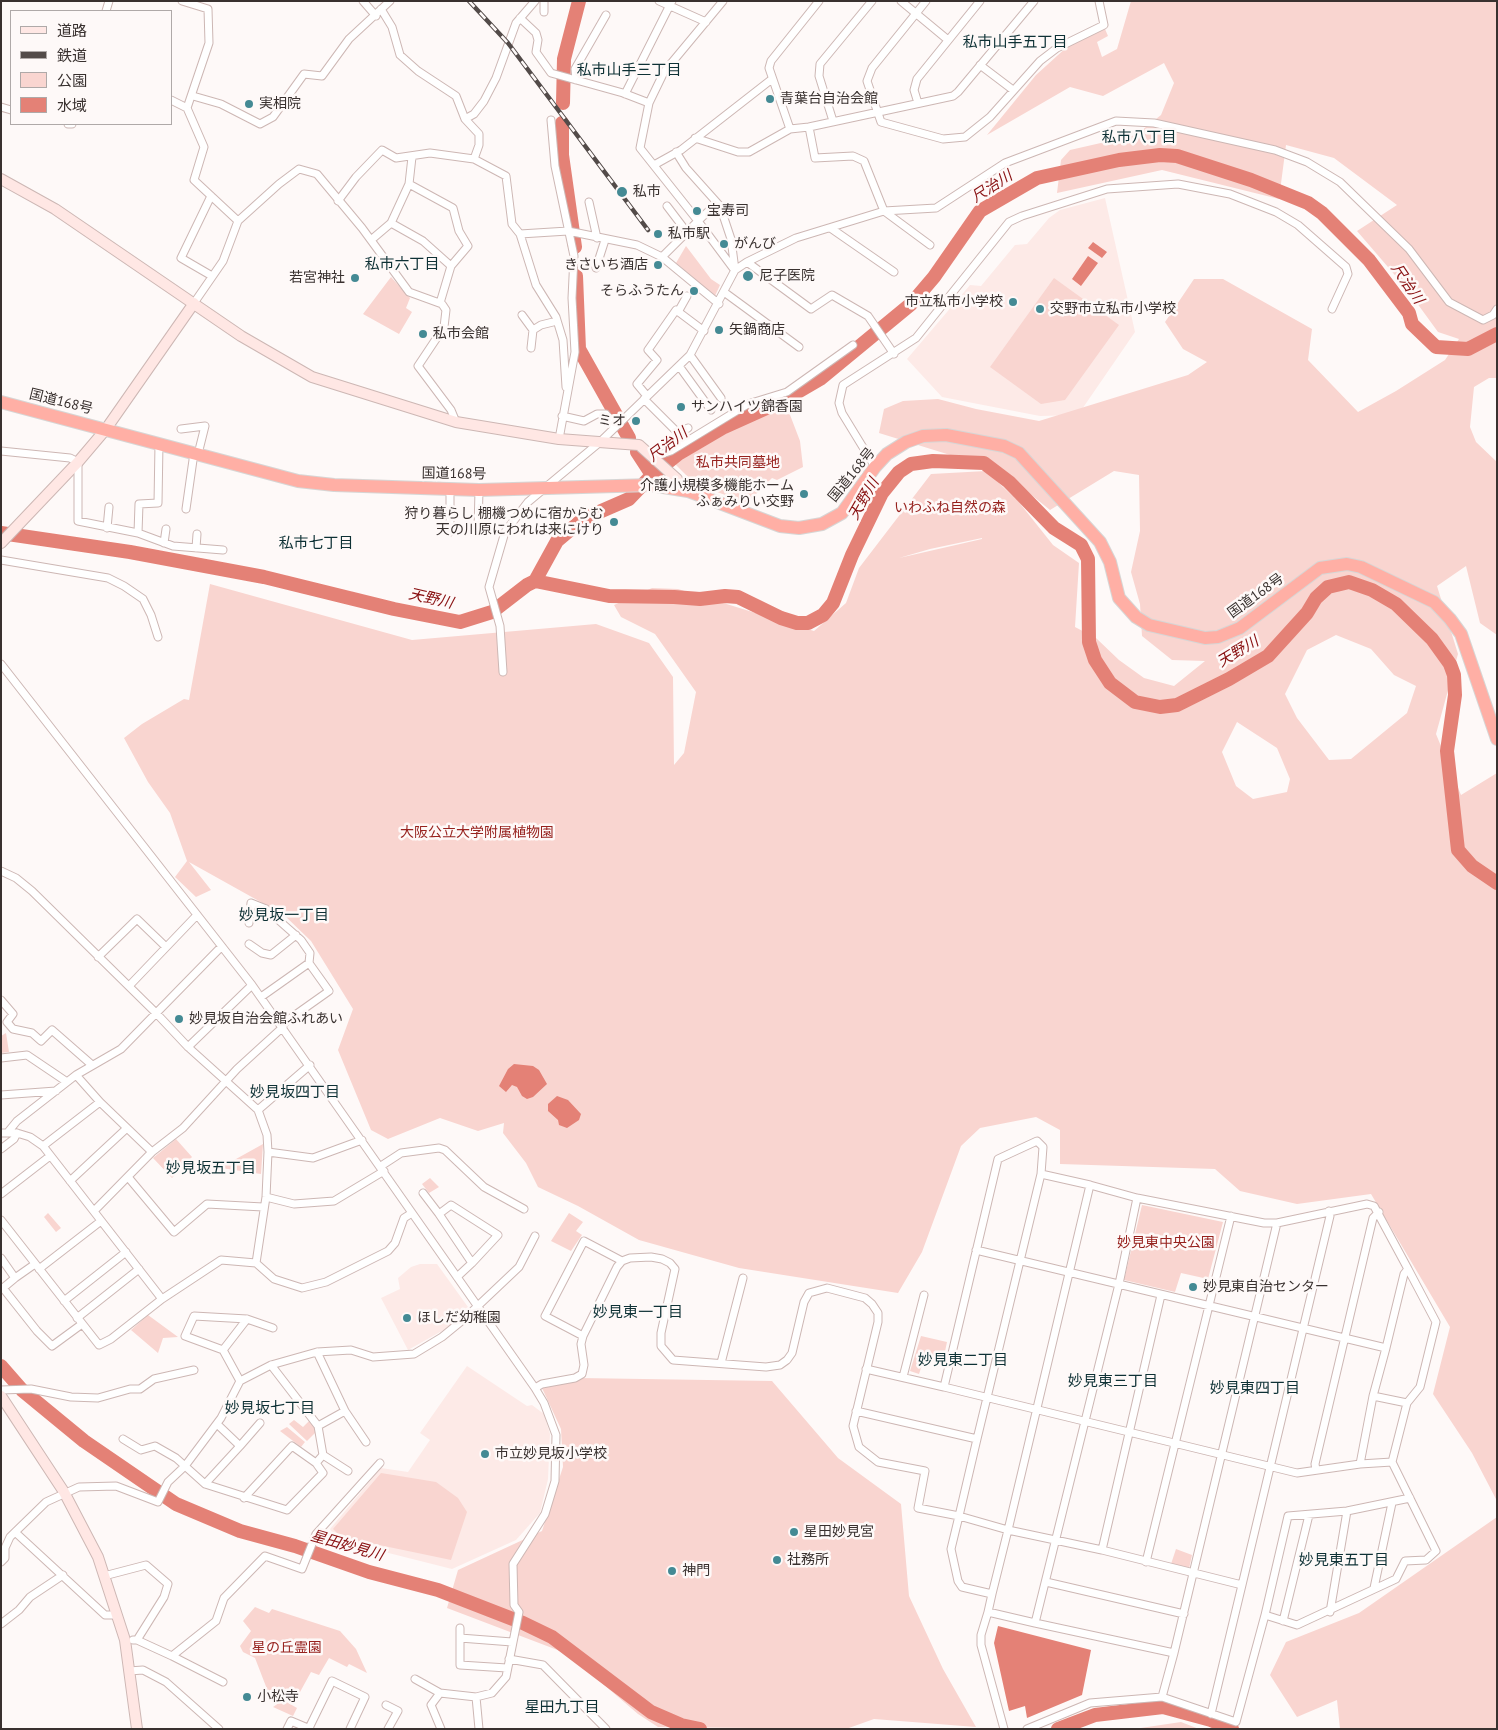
<!DOCTYPE html>
<meta charset="utf-8">
<style>
body{margin:0}
#map{position:relative;width:1498px;height:1730px;overflow:hidden;background:#fef9f8;font-family:"PT Sans","Noto Sans JP",sans-serif}
canvas{display:block}
.frame{position:absolute;inset:0;border:2px solid #39312f;pointer-events:none}
.legend{position:absolute;left:10px;top:10px;width:162px;height:115px;box-sizing:border-box;background:#fef9f8;border:1px solid #afa9a8;margin:0;padding:6px 9px;list-style:none;font-size:15px;color:#39312f}
.legend li{display:flex;align-items:center;gap:10px;height:25px}
.legend b{width:25px;border:1px solid #afa9a8}
</style>
<div id="map">
<canvas width="1498" height="1730"></canvas>
<div class="frame"></div>
<ul class="legend">
<li><b style="height:6px;background:#ffe7e4"></b>道路</li>
<li><b style="height:6px;background:#534b49"></b>鉄道</li>
<li><b style="height:14px;background:#f9d5d0"></b>公園</li>
<li><b style="height:14px;background:#e48176"></b>水域</li>
</ul>
</div>
<script>
const g = document.querySelector('canvas').getContext('2d');
g.lineJoin = 'round';
function fillPath(path, color) { g.fillStyle = color; g.fill(path, 'evenodd'); }
const toPath = rows => new Path2D(rows.map(r => 'M' + r).join(''));
function strokePath(path, color, width, dash) { g.strokeStyle = color; g.lineWidth = width; g.lineCap = dash ? 'butt' : 'round'; g.setLineDash(dash || []); g.stroke(path); }
function drawText(font, color, halo, rows, align = 'center') {
  g.font = font + ' "PT Sans","Noto Sans JP",sans-serif'; g.lineWidth = 5; g.setLineDash([]); g.textBaseline = 'middle'; g.strokeStyle = halo; g.fillStyle = color; for (const [text, x, y, turn = 0] of rows) {
    g.save(); g.translate(x, y); g.rotate((+turn || 0) * Math.PI / 180); g.textAlign = isNaN(turn) ? turn : align; if (halo) g.strokeText(text, 0, 0); g.fillText(text, 0, 0); g.restore();
  }
}
fillPath(toPath([
 [1105,198,1135,332,1078,415,1040,416,942,397,907,359,970,285,981,286,1015,245,1027,244,1049,218,1060,210],
 [420,1264,437,1264,468,1307,449,1327,408,1350,381,1298,400,1289,398,1278,411,1267],
 [467,1366,527,1406,532,1405,544,1414,550,1434,548,1479,540,1513,516,1540,452,1569,337,1540,330,1529,381,1468,408,1472,430,1440,420,1433]
]), '#fdeae7');
fillPath(toPath([
 [1131,1,1497,1,1497,378,1489,378,1474,387,1470,427,1476,442,1497,462,1497,635,1480,623,1466,566,1437,586,1458,654,1436,734,1461,795,1497,773,1497,1501,1472,1453,1433,1394,1450,1327,1371,1194,1297,1204,1240,1191,1215,1169,1060,1164,1060,1130,1036,1117,980,1128,961,1146,922,1252,898,1293,739,1268,639,1240,578,1206,538,1187,526,1163,503,1133,504,1123,478,1131,440,1118,388,1139,371,1130,338,1050,353,1009,311,941,284,915,189,862,211,890,196,897,175,877,187,861,170,813,148,782,124,738,142,724,184,699,189,700,210,584,412,640,596,624,649,643,673,677,674,765,684,753,696,692,655,634,621,617,614,605,652,588,678,589,814,631,846,603,859,568,931,474,986,471,1018,501,1053,545,1079,563,1075,627,1096,638,1119,660,1144,678,1174,686,1205,661,1172,660,1142,636,1140,604,1131,572,1140,531,1139,475,1114,471,1050,510,1002,471,879,433,884,409,903,401,938,399,976,409,1039,421,1188,375,1207,362,1183,349,1165,322,1194,279,1223,279,1312,329,1308,360,1358,412,1396,391,1445,360,1459,339,1438,332,1406,288,1357,231,1397,205,1334,158,1286,145,1279,199,1162,170,1057,193,1061,160,1070,150,1136,135,1161,115,1174,83,1164,63,1103,96,1070,87,987,135,1036,75,1068,46,1105,29,1108,36,1097,42,1102,57,1117,49],
 [982,538,982,539,899,558,930,549],
 [1336,635,1371,649,1394,675,1416,686,1407,713,1351,759,1329,760,1297,718,1285,694,1307,650],
 [1237,722,1277,748,1290,779,1287,792,1253,799,1236,786,1222,752],
 [686,246,711,279,720,285,715,296,676,263],
 [391,277,410,298,406,308,412,312,399,334,363,314],
 [1054,278,1119,325,1065,400,1041,404,990,367],
 [787,407,800,441,803,467,777,480,772,478,747,503,709,489,689,478,673,462,755,415],
 [6,1033,9,1052,1,1053,1,1036],
 [176,1139,192,1157,172,1178,153,1158],
 [263,1144,261,1174,221,1168,227,1164],
 [430,1178,439,1187,429,1193,422,1184],
 [1142,1205,1223,1222,1208,1279,1181,1273,1175,1292,1124,1280],
 [48,1213,61,1228,56,1232,44,1217],
 [569,1213,583,1222,576,1231,582,1235,571,1251,551,1241],
 [148,1315,178,1337,163,1338,158,1353,131,1330],
 [921,1336,947,1342,943,1361,925,1356,919,1374,910,1371],
 [579,1378,772,1381,838,1458,901,1504,909,1596,943,1669,976,1727,874,1719,846,1729,658,1727,638,1714,568,1654,447,1608,458,1570,542,1531,563,1467,561,1429,542,1388],
 [294,1420,303,1427,310,1420,314,1425,315,1433,307,1441,289,1424],
 [287,1427,305,1442,301,1447,280,1431],
 [381,1473,436,1482,458,1498,467,1512,451,1560,341,1537,333,1529],
 [1497,1517,1497,1729,1340,1729,1337,1700,1297,1717,1270,1675,1286,1642,1359,1613],
 [1176,1549,1192,1555,1189,1569,1171,1564],
 [255,1607,269,1613,272,1609,340,1631,356,1649,367,1673,349,1664,347,1667,329,1658,319,1675,311,1672,300,1692,272,1702,255,1658,243,1652,240,1646,251,1631,243,1621],
 [283,1700,297,1708,293,1716,273,1707],
 [1181,1722,1199,1729,1134,1729]
]), '#f9d5d0');
fillPath(toPath([
 [1093,242,1107,252,1102,258,1088,248],
 [1088,256,1098,263,1081,286,1072,279],
 [514,1064,533,1066,539,1070,547,1084,533,1097,527,1099,522,1096,517,1087,512,1085,506,1092,499,1086,508,1069],
 [557,1096,568,1100,581,1114,579,1120,567,1128,559,1125,558,1120,548,1111,548,1104],
 [998,1626,1091,1650,1082,1695,1027,1718,1025,1706,1009,1711,994,1643]
]), '#e48176');
strokePath(toPath([
 [563,103,564,59,579,1],
 [562,123,562,155,575,247],
 [576,276,579,349,629,438],
 [637,452,652,475],
 [1,533,130,552,264,577,394,609,460,622,492,612,527,585,535,581,609,596,674,597,700,599,725,596,738,597,781,618,797,623,808,623,823,615,833,603,852,555,882,493,899,472,911,464,933,461,984,463,1009,482,1054,528,1081,545,1088,559,1089,642,1095,660,1110,683,1135,702,1160,707,1177,705,1229,679,1268,656,1307,613,1316,598,1328,587,1349,582,1372,590,1396,604,1432,639,1450,664,1454,675,1455,695,1447,751,1458,850,1472,866,1497,883],
 [535,581,557,541,583,519,629,499,652,475,678,454,724,427,784,400,820,379,911,304,934,277,980,211,1037,178,1119,160,1160,155,1177,156,1251,180,1308,203,1322,213,1369,260,1409,313,1412,324,1436,347,1468,349,1497,334],
 [1,1366,22,1390,84,1441,176,1504,240,1531,295,1546,369,1572,438,1590,523,1623,552,1637,651,1712,681,1725,700,1729],
 [1058,1729,1095,1715,1163,1707,1211,1720,1232,1729]
]), '#e48176', 14);
const street = toPath([
 [182,1,208,9,209,43,187,108,204,147,194,180,238,221],
 [363,1,376,16],
 [659,1,706,22],
 [901,1,948,40],
 [926,1,872,68,867,81,881,122,943,139,965,137,990,117,1040,61,1057,48,1104,25,1099,1],
 [381,9,392,27,400,55,418,71,456,96,465,119,479,134,479,145,474,159],
 [106,11,109,1],
 [544,12,544,1],
 [520,18,536,33,538,40,536,52,551,73,623,93,649,103],
 [980,65,1013,90],
 [576,80,575,69,606,15],
 [625,94,672,1],
 [193,96,221,104,260,124,273,117,304,74,322,76,349,39,390,1],
 [171,100,187,108],
 [918,103,914,90,917,79,980,1],
 [1,107,11,110],
 [465,119,474,114,484,101,496,78,516,23,535,1],
 [551,120,555,166,574,256,572,298,575,352,559,439],
 [833,121,819,76,820,64,872,1],
 [68,124,72,124],
 [809,127,953,96,958,92,1034,1],
 [790,129,769,68,771,61,819,1],
 [695,138,738,152,749,152,790,129,809,127,815,158,853,156,864,161,884,211,796,238,747,262],
 [676,152,686,168,720,206,731,239,735,270],
 [654,165,681,150,772,79],
 [409,184,453,208,459,231,468,246,451,266,440,303],
 [211,196,181,258,212,276],
 [338,201,356,177,382,150,396,158,430,153,474,159,506,176,512,224,520,234,568,231,637,245,662,257,719,304],
 [589,202,597,238],
 [717,203,698,221,733,268],
 [667,206,686,231],
 [884,211,936,208,1005,163,1116,121,1154,123,1275,150,1307,162,1340,182,1409,249,1449,302,1483,320,1493,315,1497,309],
 [884,211,930,245],
 [391,223,423,241,451,266],
 [832,229,894,272],
 [520,234,536,285,556,317,563,340,566,387],
 [371,240,391,223,409,184,412,157],
 [662,257,698,221,640,148,649,103,664,72,723,1],
 [596,268,605,240],
 [724,292,799,347],
 [194,303,223,261,238,221,279,184,299,169,317,174,362,228,409,292,442,304,446,310,444,327,418,366,451,410,456,422],
 [678,312,687,296],
 [522,315,533,330],
 [531,348,533,330,541,325,557,321],
 [690,355,721,398],
 [679,366,711,410],
 [647,396,637,384,657,360,648,350,676,310,704,331],
 [644,399,678,433,688,428],
 [562,416,584,421,597,414,606,414,614,427],
 [181,429,205,426,198,454],
 [1,451,70,458,78,462,78,521,138,533,173,546,223,550],
 [653,457,671,451,748,404,787,392,853,345],
 [875,467,842,413,839,403,843,385,916,338,1009,222,1022,216,1107,189,1178,184,1230,194,1276,212,1298,225,1346,267,1348,274,1332,309],
 [450,489,450,532],
 [186,509,194,453],
 [107,528,109,507],
 [478,530,479,490],
 [138,533,139,504,158,503,159,444],
 [164,543,166,529],
 [196,548,197,534],
 [1,560,108,578,124,586,143,599,151,615,158,637],
 [1,664,252,985,535,1388,542,1384,575,1378,582,1374,584,1365,581,1344,583,1336,617,1267,622,1261,630,1258,651,1257,662,1259,670,1263,675,1269,661,1333,661,1346,673,1360,766,1367,780,1365,787,1360,792,1353,804,1302,809,1293,827,1288,865,1298,872,1304,878,1313,878,1322,853,1426,859,1447,878,1462,925,1471,918,1508,959,1516,1008,1530,992,1594,962,1587,958,1581,951,1549,959,1516,977,1439],
 [503,672,500,626,489,587,505,532,528,502,600,442,690,355,735,270,747,262,811,309,832,295,868,316,894,354],
 [1,871,16,878,32,891,157,1014,188,1047,258,1110,267,1135,268,1152,266,1197,256,1263,274,1279,302,1288,326,1282,388,1251,395,1243,404,1218,412,1213],
 [249,923,251,903,266,909,301,940,310,953,309,963],
 [249,944,262,953,271,955,296,935],
 [98,957,137,919,166,947],
 [129,986,197,915],
 [261,997,309,963,329,991,281,1025],
 [1,1000,13,1014,7,1022,13,1029,32,1033,41,1041,52,1030,92,1065],
 [188,1047,252,985],
 [1,1058,27,1055,67,1082],
 [76,1075,100,1102,152,1152],
 [1,1095,56,1091],
 [258,1110,310,1065],
 [8,1132,17,1121,76,1075,121,1049,221,947],
 [1,1133,17,1133,30,1137,43,1146,162,1299,221,1260,256,1263],
 [43,1146,100,1102],
 [1,1149,14,1139,17,1133],
 [268,1152,313,1158,362,1140],
 [381,1166,401,1153,439,1148,445,1150,484,1187,524,1209],
 [128,1177,174,1232,207,1204,263,1207],
 [70,1181,127,1128],
 [423,1193,439,1214],
 [1,1194,50,1156],
 [266,1197,294,1204,334,1201,384,1171],
 [94,1211,152,1152,183,1128,237,1069,283,1027],
 [1,1220,99,1345,111,1339,162,1299],
 [976,1250,1386,1348,1404,1274,1408,1269,1374,1206,1367,1204,1277,1223,1264,1223,1137,1198,1090,1185],
 [1,1258,15,1278,35,1264],
 [39,1269,101,1221],
 [457,1277,472,1263,498,1235,451,1205,439,1214,472,1263],
 [15,1278,3,1288,37,1331,52,1346,82,1324],
 [64,1301,126,1252],
 [77,1318,139,1269],
 [583,1336,545,1316,584,1241,622,1261],
 [1386,1348,1373,1396,1407,1403],
 [223,1350,247,1319],
 [721,1363,743,1278],
 [271,1365,318,1426,345,1411,317,1352],
 [866,1369,944,1387,998,1159,1037,1141,1043,1147,1041,1174,1090,1185,1008,1530,1102,1550,1242,1585,1303,1329,1330,1216,1329,1211],
 [903,1377,924,1295],
 [240,1381,223,1350,185,1336,194,1316,247,1319,273,1328],
 [944,1387,1297,1473,1360,1464],
 [1,1390,31,1389,71,1397,98,1398,130,1389,140,1389,154,1379,194,1370],
 [1373,1396,1360,1464,1392,1462],
 [345,1411,366,1442],
 [856,1411,977,1439,1041,1174],
 [123,1439,141,1450,155,1446,176,1458,205,1484,287,1510,323,1473,316,1463],
 [240,1446,260,1423],
 [323,1455,348,1471],
 [1316,1470,1315,1464,1373,1218,1379,1212],
 [205,1484,240,1446,217,1424],
 [244,1498,292,1446,316,1463,323,1455,318,1426],
 [15,1532,105,1615,117,1615],
 [1102,1550,1161,1295],
 [1,1562,5,1558,5,1548,10,1537,46,1502,79,1487,116,1486,158,1502,168,1482,185,1466,221,1418,240,1381,271,1365,317,1352,351,1350,373,1357,414,1354,442,1337,464,1319,519,1267,535,1236],
 [1146,1562,1231,1216],
 [104,1576,146,1565,168,1584,164,1597,137,1640,133,1640],
 [1046,1582,1184,1614],
 [1374,1588,1392,1503],
 [992,1594,988,1612,1035,1623,1119,1284,1137,1198],
 [988,1612,981,1635,981,1645,1004,1729],
 [1330,1612,1347,1511],
 [1265,1615,1288,1516,1347,1511,1410,1498],
 [1283,1621,1309,1515],
 [1035,1623,1174,1653,1162,1697,1236,1722,1265,1615,1297,1625,1396,1579,1405,1561,1426,1560,1436,1551,1392,1462,1407,1403,1420,1387,1436,1322,1408,1269],
 [1,1624,19,1610,30,1597,63,1575],
 [460,1638,460,1628],
 [137,1640,172,1656,216,1621,224,1598,265,1556,302,1569,316,1534,380,1463],
 [1174,1653,1277,1223],
 [172,1656,223,1682],
 [509,1659,543,1665,606,1729],
 [507,1668,460,1665,460,1638,512,1642],
 [129,1671,143,1670,166,1682,219,1729],
 [415,1679,440,1693],
 [386,1705,398,1711,388,1729],
 [1211,1714,1242,1585],
 [309,1728,332,1681,365,1697,350,1729],
 [287,1729,291,1721,310,1729],
 [441,1729,431,1705,440,1693,476,1697],
 [479,1729,476,1697,492,1693,506,1677,519,1612,514,1605,513,1564,545,1514,555,1481,556,1435,544,1403,535,1388],
 [1027,1729,1090,1703,1162,1697]
]);
const secondary = toPath([
 [1,179,55,209,241,336,312,377,456,422,559,439,639,445,677,479,679,489],
 [1,543,78,462,106,429,194,303],
 [1,1396,64,1492,98,1557,125,1640,137,1729]
]);
const highway = toPath([
 [1,402,298,481,334,485,479,490,651,485,688,491,780,526,799,528,822,524,842,513,875,467,887,454,906,442,923,436,946,435,1004,446,1019,453,1100,542,1110,562,1119,598,1136,617,1149,625,1205,638,1218,637,1240,628,1320,568,1347,564,1361,567,1434,602,1450,619,1461,634,1497,739]
]);
strokePath(street, '#cdb7b4', 9);
strokePath(secondary, '#cdb7b4', 12);
strokePath(highway, '#d7d6d5', 14);
strokePath(street, '#fff', 7);
strokePath(secondary, '#ffe7e4', 10);
strokePath(highway, '#ffafa5', 12);
const rail = toPath([
 [469,1,508,43,648,230]
]);
strokePath(rail, '#534b49', 4.5);
strokePath(rail, '#fef9f8', 2.5, [8]);
for (const [x, y, r, color] of [
 [770,99,5,"#448a94"],
 [249,104,5,"#448a94"],
 [622,192,6,"#448a94"],
 [697,211,5,"#448a94"],
 [658,234,5,"#448a94"],
 [724,244,5,"#448a94"],
 [658,265,5,"#448a94"],
 [748,276,6,"#448a94"],
 [355,278,5,"#448a94"],
 [694,291,5,"#448a94"],
 [1013,302,5,"#448a94"],
 [1040,309,5,"#448a94"],
 [719,330,5,"#448a94"],
 [423,334,5,"#448a94"],
 [681,407,5,"#448a94"],
 [636,421,5,"#448a94"],
 [804,494,5,"#448a94"],
 [614,522,5,"#448a94"],
 [179,1019,5,"#448a94"],
 [1193,1287,5,"#448a94"],
 [407,1318,5,"#448a94"],
 [485,1454,5,"#448a94"],
 [794,1532,5,"#448a94"],
 [777,1560,5,"#448a94"],
 [672,1571,5,"#448a94"],
 [247,1697,5,"#448a94"]
]) { const dot = new Path2D(); dot.arc(x, y, r, 0, 2 * Math.PI); g.fillStyle = color; g.fill(dot); strokePath(dot, '#fef9f8', 2); }
drawText('14px', '#39312f', '#fef9f8', [
 ["青葉台自治会館",780,99],
 ["実相院",259,104],
 ["私市",633,192],
 ["宝寿司",707,211],
 ["私市駅",668,234],
 ["がんび",734,244],
 ["きさいち酒店",648,265,"right"],
 ["尼子医院",759,276],
 ["若宮神社",345,278,"right"],
 ["そらふうたん",684,291,"right"],
 ["市立私市小学校",1003,302,"right"],
 ["交野市立私市小学校",1050,309],
 ["矢鍋商店",729,330],
 ["私市会館",433,334],
 ["サンハイツ錦香園",691,407],
 ["ミオ",626,421,"right"],
 ["介護小規模多機能ホーム",794,486,"right"],
 ["ふぁみりい交野",794,502,"right"],
 ["狩り暮らし 棚機つめに宿からむ",604,514,"right"],
 ["天の川原にわれは来にけり",604,530,"right"],
 ["妙見坂自治会館ふれあい",189,1019],
 ["妙見東自治センター",1203,1287],
 ["ほしだ幼稚園",417,1318],
 ["市立妙見坂小学校",495,1454],
 ["星田妙見宮",804,1532],
 ["社務所",787,1560],
 ["神門",682,1571],
 ["小松寺",257,1697]
], 'left');
drawText('14px', '#39312f', '#fef9f8', [
 ["国道168号",61,402,14],
 ["国道168号",454,474,1],
 ["国道168号",852,475,-51],
 ["国道168号",1256,596,-36]
]);
drawText('14px', '#97221e', '#fef9f8', [
 ["私市共同墓地",738,463],
 ["いわふね自然の森",950,508],
 ["大阪公立大学附属植物園",477,833],
 ["妙見東中央公園",1166,1243],
 ["星の丘霊園",287,1648]
]);
drawText('15px', '#0e3135', '#fef9f8', [
 ["私市山手五丁目",1015,43],
 ["私市山手三丁目",629,71],
 ["私市八丁目",1139,138],
 ["私市六丁目",402,265],
 ["私市七丁目",316,544],
 ["妙見坂一丁目",284,916],
 ["妙見坂四丁目",295,1093],
 ["妙見坂五丁目",211,1169],
 ["妙見東一丁目",638,1313],
 ["妙見東二丁目",963,1361],
 ["妙見東三丁目",1113,1382],
 ["妙見東四丁目",1255,1389],
 ["妙見坂七丁目",270,1409],
 ["妙見東五丁目",1344,1561],
 ["星田九丁目",562,1708]
]);
drawText('italic 15px', '#880f10', '#fef9f8', [
 ["尺治川",992,187,-33],
 ["尺治川",1407,284,56],
 ["尺治川",668,445,-37],
 ["天野川",864,499,-60],
 ["天野川",431,599,13],
 ["天野川",1238,652,-31],
 ["星田妙見川",347,1546,16]
]);
</script>
